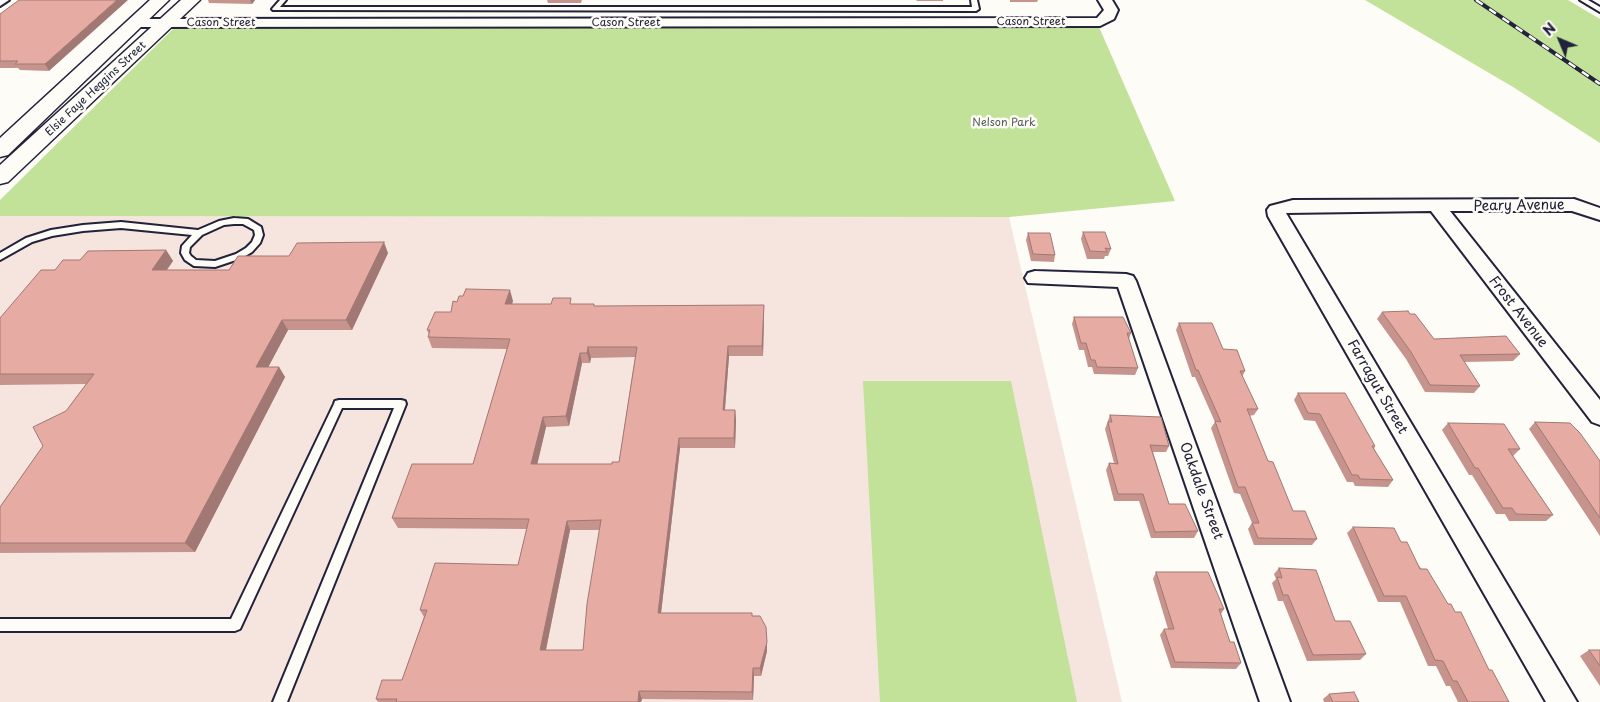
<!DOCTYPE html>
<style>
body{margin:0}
#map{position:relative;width:1600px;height:702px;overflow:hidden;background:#fdfcf7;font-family:"Playpen Sans",sans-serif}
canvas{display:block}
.north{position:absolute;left:1535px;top:15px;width:50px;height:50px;-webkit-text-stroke:4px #fdfcf7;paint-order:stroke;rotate:315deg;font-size:14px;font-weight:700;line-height:20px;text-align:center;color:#22223b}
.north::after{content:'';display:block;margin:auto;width:18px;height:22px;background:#22223b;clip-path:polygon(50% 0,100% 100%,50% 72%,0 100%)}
</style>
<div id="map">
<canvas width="1600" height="702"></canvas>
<div class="north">N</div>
</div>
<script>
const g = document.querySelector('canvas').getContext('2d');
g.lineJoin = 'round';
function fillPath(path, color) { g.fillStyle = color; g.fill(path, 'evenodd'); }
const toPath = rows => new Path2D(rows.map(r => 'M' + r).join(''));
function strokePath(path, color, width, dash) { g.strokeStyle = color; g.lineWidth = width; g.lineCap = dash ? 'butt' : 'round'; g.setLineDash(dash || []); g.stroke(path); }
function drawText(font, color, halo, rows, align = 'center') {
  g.font = font + ' "Playpen Sans",sans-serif'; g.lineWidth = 5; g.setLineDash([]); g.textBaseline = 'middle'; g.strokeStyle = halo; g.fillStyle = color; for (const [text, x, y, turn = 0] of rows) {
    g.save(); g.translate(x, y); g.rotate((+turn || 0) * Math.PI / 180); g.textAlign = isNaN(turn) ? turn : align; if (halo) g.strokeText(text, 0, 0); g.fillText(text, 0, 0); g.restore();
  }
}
fillPath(toPath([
 [0,216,1009,217,1122,702,0,702]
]), '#f6e4de');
fillPath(toPath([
 [1365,0,1568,0,1600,19,1600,143,1513,87],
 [1099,27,1175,201,1009,217,0,216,0,200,174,28],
 [863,381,1011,381,1077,702,880,702]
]), '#c2e199');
const lane = toPath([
 [280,0,286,0,280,7,972,7,971,0,977,0,979,9,976,11,273,10,272,9,280,0],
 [1580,0,1588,0,1600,7,1600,12,1580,0],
 [234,218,248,219,261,227,263,235,260,243,252,252,242,258,215,267,194,266,185,260,181,253,182,246,192,235,121,228,83,231,52,236,32,242,0,260,0,253,26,238,51,230,83,225,121,222,198,230,219,221,234,218],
 [234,224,243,224,254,230,255,235,252,242,246,248,236,254,215,261,196,260,191,256,189,253,190,247,202,235,224,225,234,224],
 [339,400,401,400,405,401,406,404,287,702,273,702,394,408,342,408,240,629,235,631,0,631,0,619,231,619,334,404,335,401,339,400]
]);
const street = toPath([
 [0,0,9,0,0,6,0,0],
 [1098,0,1112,0,1118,10,1114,19,1100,26,134,27,127,23,134,19,1097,18,1104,10,1098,0],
 [1574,199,1600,208,1600,220,1572,211,1450,211,1600,400,1600,425,1592,422,1431,211,1286,213,1577,702,1546,702,1268,216,1267,210,1270,206,1293,200,1574,199],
 [1035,271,1126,274,1133,276,1136,281,1290,702,1260,702,1118,287,1028,283,1025,278,1028,273,1035,271]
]);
const secondary = toPath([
 [150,0,169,0,8,155,0,157,0,138,150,0],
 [181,0,200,0,8,182,0,184,0,165,181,0]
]);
strokePath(lane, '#22223b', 4);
strokePath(street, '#22223b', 4);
strokePath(secondary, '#22223b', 3);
fillPath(lane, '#fdfcf7');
fillPath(street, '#fdfcf7');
fillPath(secondary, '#fdfcf7');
const rail = toPath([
 [1476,0,1600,84]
]);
strokePath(rail, '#22223b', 4);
strokePath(rail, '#fdfcf7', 2.5, [8]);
fillPath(toPath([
 [19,0,49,71,20,70,18,68,0,68,0,14],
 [208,0,255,0,252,4,209,3],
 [547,0,582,0,581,3,548,3],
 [916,0,943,0,943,1,917,1],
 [1010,0,1038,0,1037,2,1010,2],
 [1083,232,1111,249,1108,256,1105,256,1104,259,1087,259,1081,239],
 [1028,233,1055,255,1054,262,1031,261,1026,240],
 [166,250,173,261,167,270,229,270,289,256,388,253,352,330,288,330,268,367,279,367,285,377,195,552,0,553,0,507,43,446,66,411,86,384,0,385,0,318,55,270,80,260],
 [513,301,512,304,573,304,595,306,764,315,763,356,729,356,725,410,735,410,736,420,735,448,680,448,661,613,753,616,767,651,761,676,754,676,753,700,642,699,641,702,378,702,376,699,402,680,424,617,420,610,518,565,527,529,398,528,392,518,473,464,507,349,432,348,428,337,429,334,427,330,451,312],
 [635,357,619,462,612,464,537,464,546,427,569,426,582,363,590,363,591,358],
 [570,530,600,530,583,650,546,650],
 [1382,312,1434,339,1520,354,1513,361,1464,362,1480,386,1474,393,1425,392,1406,359,1377,319],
 [1074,317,1131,333,1129,339,1138,368,1135,375,1094,374,1092,367,1088,367,1084,350,1079,350,1072,324],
 [1179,323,1223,349,1245,371,1242,377,1258,409,1254,415,1249,416,1268,461,1293,511,1317,539,1312,545,1254,545,1248,529,1252,523,1240,494,1234,493,1211,428,1215,422,1195,377,1192,377,1176,330],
 [1298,393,1375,446,1374,449,1393,480,1388,487,1355,486,1353,482,1347,482,1315,421,1304,420,1294,400],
 [1110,415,1169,446,1166,452,1153,452,1169,504,1198,531,1194,538,1151,538,1139,501,1114,501,1106,470,1109,463,1114,463,1105,429],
 [1535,422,1600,461,1600,536,1529,429],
 [1448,423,1520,449,1513,456,1553,515,1546,521,1509,521,1505,514,1496,514,1472,475,1469,475,1442,430],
 [1353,527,1401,542,1448,604,1509,702,1458,702,1450,686,1446,686,1436,666,1428,666,1400,602,1378,602,1347,533],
 [1279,568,1335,621,1366,654,1360,660,1307,661,1283,601,1278,601,1272,583,1276,579,1274,574],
 [1156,572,1224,609,1221,614,1230,642,1241,663,1236,669,1171,668,1160,635,1164,629,1168,629,1153,579],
 [1589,650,1600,650,1600,686,1580,656],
 [1329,694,1359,702,1324,702,1323,699]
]), '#c6948d');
fillPath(toPath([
 [117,0,128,0,49,71,45,64],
 [250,0,255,0,252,4],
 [384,242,388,253,352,330,346,320],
 [166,250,173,261,159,280,152,270],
 [510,290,513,301,508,314,505,304],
 [764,305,764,315,763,356,762,346],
 [282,320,288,330,263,377,256,367],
 [728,346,729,356,724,420,723,410],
 [588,347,591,358,590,363,587,353],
 [580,353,582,363,569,426,566,416],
 [279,367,285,377,195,552,185,543],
 [735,410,736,420,735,448,734,438],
 [543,417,546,427,535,474,531,464],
 [679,438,680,448,660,622,658,613],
 [567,521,570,530,544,659,540,650],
 [767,642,767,651,761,676,760,668],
 [753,668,754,676,753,700,752,692],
 [639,691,642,699,641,702,638,702]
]), '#a17873');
const building = toPath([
 [19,0,117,0,45,64,15,64,18,61,0,61,0,14,19,0],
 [1083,232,1105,232,1111,249,1105,248,1107,252,1090,251,1083,232],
 [1028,233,1050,233,1055,255,1033,254,1028,233],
 [384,242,346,320,282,320,256,367,279,367,185,543,0,543,0,507,43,446,33,427,66,411,94,374,0,374,0,318,41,270,55,270,63,260,80,260,88,251,166,250,152,270,229,270,238,256,289,256,297,243,384,242],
 [466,289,510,290,505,304,551,304,553,298,571,298,570,304,594,304,594,306,764,305,762,346,728,346,723,410,735,410,734,438,679,438,658,613,752,613,752,616,760,616,766,627,767,642,760,668,753,668,752,692,639,691,638,702,396,702,397,699,376,699,382,680,402,680,427,610,420,610,435,563,518,565,529,519,392,518,412,464,473,464,510,339,428,337,430,330,427,330,435,312,451,312,453,301,457,302,459,296,463,296,466,289],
 [588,347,637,347,619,462,612,462,612,464,531,464,543,417,566,416,580,353,587,353,588,347],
 [601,520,587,604,583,650,540,650,567,521,601,520],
 [1408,311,1410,314,1415,314,1434,339,1506,336,1520,354,1460,355,1480,386,1430,385,1411,352,1382,312,1408,311],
 [1074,317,1123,317,1131,333,1127,333,1138,368,1097,367,1095,360,1091,360,1086,343,1081,343,1074,317],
 [1179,323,1212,323,1223,349,1237,350,1245,371,1240,371,1258,409,1247,409,1268,461,1273,462,1293,511,1305,511,1317,539,1258,538,1252,523,1259,523,1245,487,1238,487,1215,421,1221,422,1198,370,1196,370,1179,323],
 [1298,393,1345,393,1375,446,1372,446,1393,480,1360,479,1358,475,1352,475,1320,414,1308,413,1298,393],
 [1110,415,1161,417,1169,446,1150,445,1169,504,1185,504,1198,531,1155,532,1143,494,1118,494,1109,463,1118,464,1108,422,1112,422,1110,415],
 [1535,422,1570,423,1580,433,1600,461,1600,518,1535,422],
 [1448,423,1504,424,1520,449,1508,449,1553,515,1516,514,1512,508,1503,508,1478,468,1475,468,1448,423],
 [1353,527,1394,528,1401,542,1407,542,1420,569,1427,569,1448,604,1451,604,1455,612,1461,612,1489,670,1492,670,1509,702,1468,702,1457,681,1453,681,1443,661,1435,660,1406,596,1384,596,1353,527],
 [1279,568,1316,570,1335,621,1350,621,1366,654,1313,655,1288,595,1283,595,1277,577,1282,578,1279,568],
 [1156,572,1208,572,1224,609,1219,609,1230,642,1234,642,1241,663,1175,662,1164,629,1174,629,1156,572],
 [1589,650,1600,650,1600,666,1589,650],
 [1354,692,1359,702,1333,702,1329,694,1354,692]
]);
fillPath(building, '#e6aca4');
strokePath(building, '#a17873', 1);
drawText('11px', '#22223b', '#fdfcf7', [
 ["Cason Street",1031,22],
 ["Cason Street",221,23],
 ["Cason Street",626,23],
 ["Elsie Faye Heggins Street",96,89,-43]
]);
drawText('11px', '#525b57', '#fdfcf7', [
 ["Nelson Park",1004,123]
]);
drawText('14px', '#22223b', '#fdfcf7', [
 ["Peary Avenue",1519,206,-1],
 ["Frost Avenue",1518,312,52],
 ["Farragut Street",1377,387,60],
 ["Oakdale Street",1201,491,70]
]);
</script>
